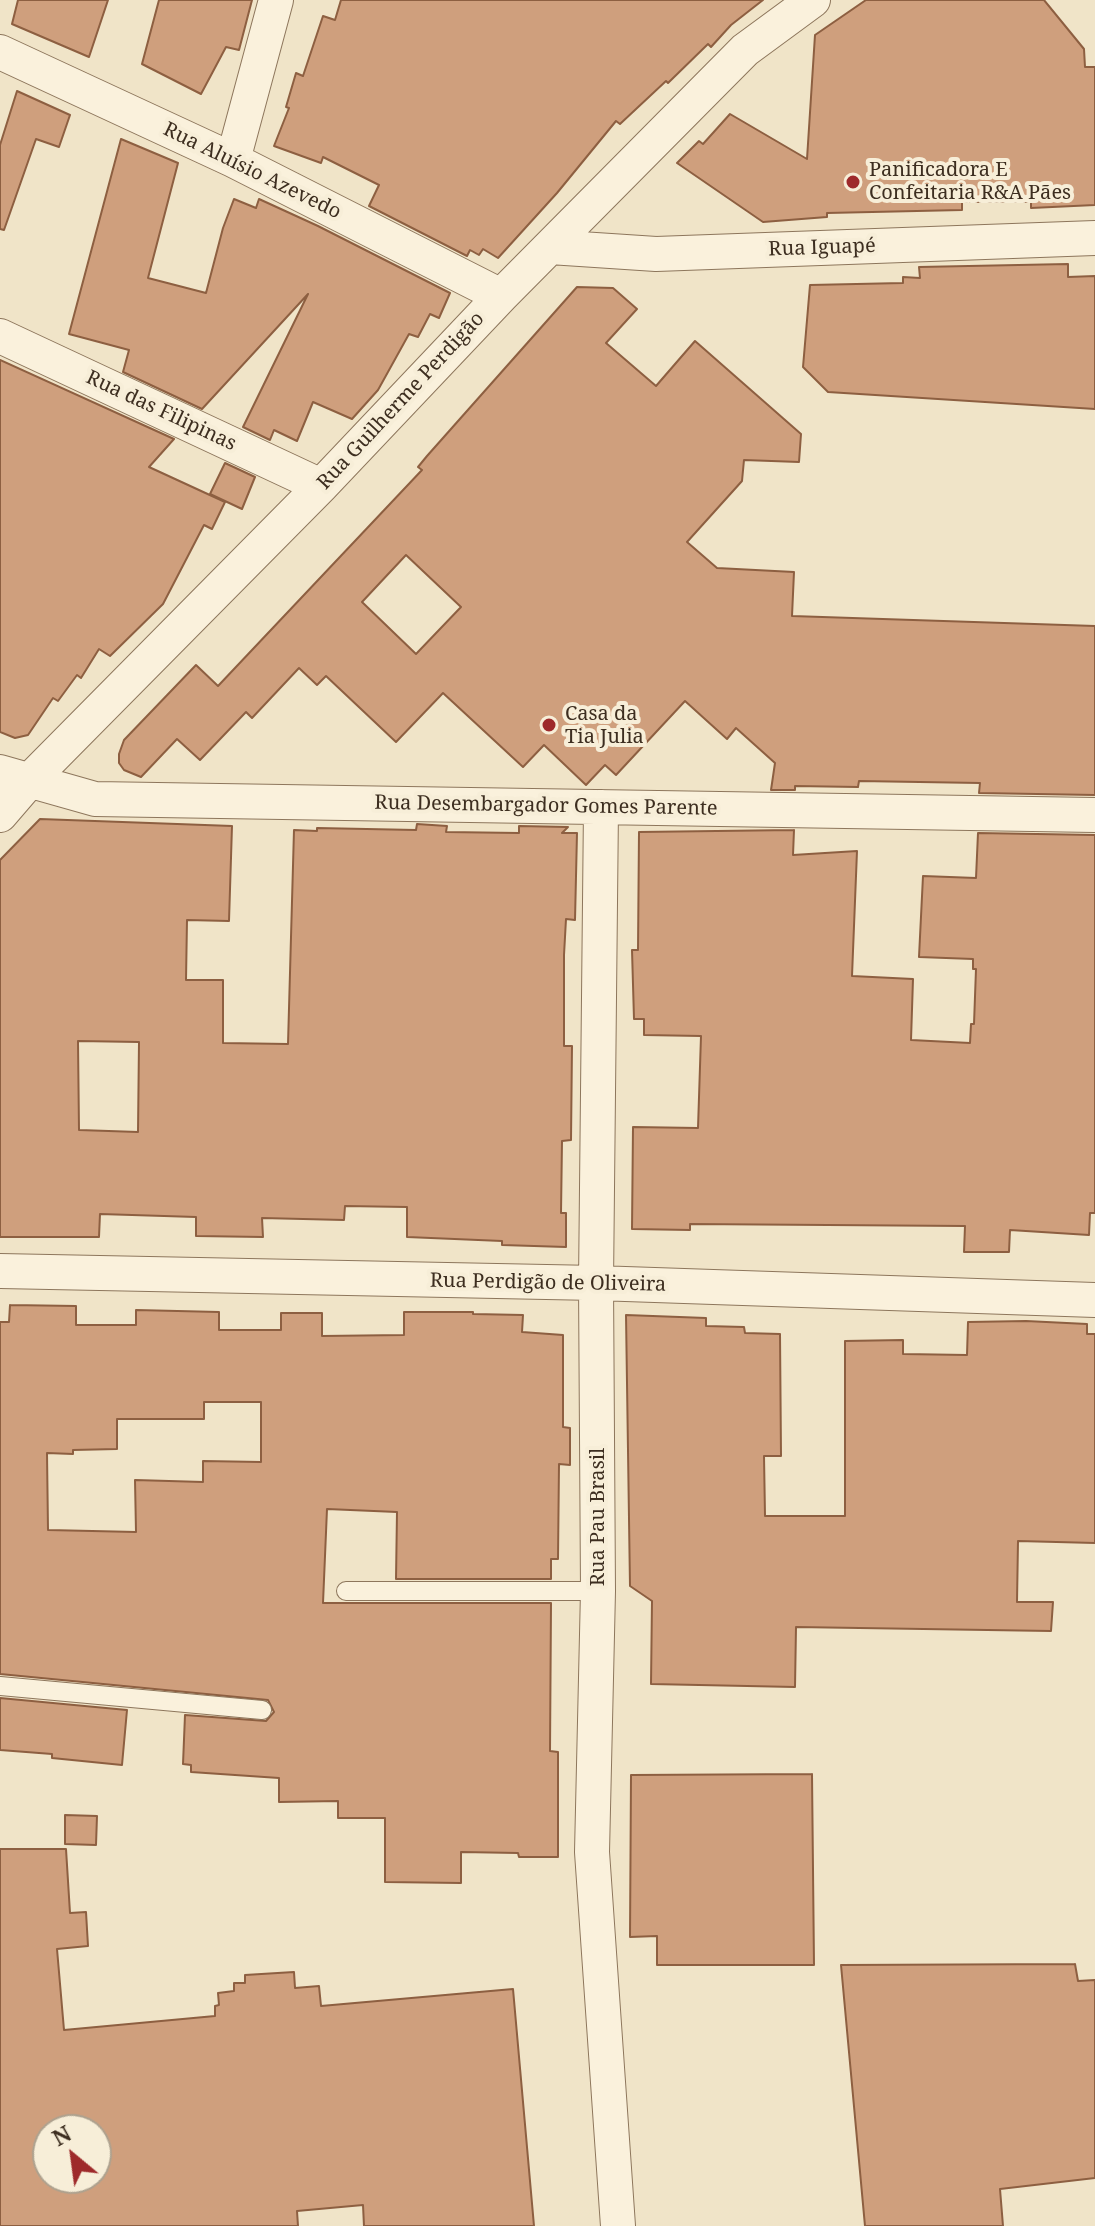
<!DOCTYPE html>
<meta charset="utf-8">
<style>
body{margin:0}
#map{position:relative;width:1095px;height:2226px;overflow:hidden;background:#f0e4c8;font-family:"Noto Serif",serif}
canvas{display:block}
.north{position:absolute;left:32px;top:2114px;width:80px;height:80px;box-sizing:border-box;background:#f7eed8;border:2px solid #ada18e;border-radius:50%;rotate:331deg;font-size:22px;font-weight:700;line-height:32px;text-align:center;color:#3d2e20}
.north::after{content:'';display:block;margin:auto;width:28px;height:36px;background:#9e2a2b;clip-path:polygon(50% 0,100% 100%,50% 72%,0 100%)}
</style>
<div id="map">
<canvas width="1095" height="2226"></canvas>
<div class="north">N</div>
</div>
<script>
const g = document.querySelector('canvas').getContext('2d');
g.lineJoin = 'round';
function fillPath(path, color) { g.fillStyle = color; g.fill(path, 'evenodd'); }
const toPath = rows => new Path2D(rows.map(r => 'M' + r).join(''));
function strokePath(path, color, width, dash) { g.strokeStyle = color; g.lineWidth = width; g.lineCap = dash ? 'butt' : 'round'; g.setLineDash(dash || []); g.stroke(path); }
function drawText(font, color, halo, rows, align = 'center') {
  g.font = font + ' "Noto Serif",serif'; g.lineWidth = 8; g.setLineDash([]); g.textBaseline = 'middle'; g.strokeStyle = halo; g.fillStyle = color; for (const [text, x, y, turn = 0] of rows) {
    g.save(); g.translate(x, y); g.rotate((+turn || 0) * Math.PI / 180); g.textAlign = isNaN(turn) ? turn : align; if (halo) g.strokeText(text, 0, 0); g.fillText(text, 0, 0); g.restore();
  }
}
const building = toPath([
 [18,0,108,0,89,57,12,24,18,0],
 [159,0,252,0,239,50,226,47,201,94,142,64,159,0],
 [341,0,763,0,731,25,711,47,708,44,668,83,666,81,620,124,616,121,557,193,498,258,483,249,479,255,470,250,467,256,369,206,379,185,323,157,321,163,274,146,289,108,286,107,296,73,303,76,323,16,335,20,341,0],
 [866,0,1044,0,1084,49,1085,67,1095,67,1095,205,1031,208,1031,202,962,202,962,210,827,213,827,217,763,222,677,163,699,141,703,144,730,114,807,159,815,35,866,0],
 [17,91,70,115,59,147,36,139,4,230,0,229,0,145,17,91],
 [121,139,178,163,148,278,206,293,223,228,234,199,256,208,259,199,318,226,450,293,439,318,430,314,418,337,409,334,378,390,352,419,313,402,297,441,274,430,270,440,243,427,308,294,202,409,123,372,129,350,69,334,121,139],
 [1068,264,1068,277,1095,276,1095,409,828,392,803,367,810,285,903,283,903,277,920,278,919,267,1068,264],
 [577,287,613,288,637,309,606,343,656,386,695,341,801,434,799,462,744,460,742,481,687,542,717,568,794,572,792,616,1095,626,1095,795,979,793,980,783,859,781,858,787,795,786,795,790,771,790,775,763,736,728,727,739,685,701,616,775,605,765,586,785,544,745,523,767,443,693,396,742,326,676,317,685,299,668,252,718,246,712,200,760,177,739,141,777,124,770,119,763,119,754,124,740,196,665,218,686,422,470,418,467,427,456,577,287],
 [406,555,461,607,416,654,362,602,406,555],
 [0,360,174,439,149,467,225,502,212,529,204,525,163,604,110,656,99,649,81,678,77,675,58,701,53,698,28,735,15,738,0,732,0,360],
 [225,463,255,477,242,509,210,494,225,463],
 [40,819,232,826,229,921,187,920,186,980,223,980,223,1043,288,1044,294,830,317,831,317,828,416,830,417,824,447,826,446,832,519,833,519,826,568,827,562,833,577,833,575,920,566,919,564,955,564,1046,572,1046,571,1140,562,1141,561,1213,566,1213,566,1247,502,1245,502,1241,407,1237,407,1207,345,1206,344,1220,262,1218,263,1237,196,1236,196,1217,100,1214,99,1237,0,1237,0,860,40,819],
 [78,1041,139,1042,138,1132,79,1130,78,1041],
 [794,830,793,855,857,851,852,976,913,979,911,1040,970,1043,971,1024,974,1024,976,969,973,969,973,959,919,957,923,876,976,878,978,833,1095,835,1095,1213,1090,1213,1089,1235,1010,1230,1009,1252,964,1252,965,1226,690,1224,690,1230,632,1229,633,1127,698,1128,701,1036,644,1035,644,1019,634,1019,632,950,638,950,639,832,794,830],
 [10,1305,76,1306,76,1325,136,1325,136,1310,219,1312,219,1330,281,1330,281,1313,322,1313,322,1336,404,1335,404,1312,473,1312,473,1314,523,1315,522,1332,563,1335,563,1427,570,1428,570,1465,559,1464,558,1559,551,1559,551,1579,396,1579,397,1512,327,1509,323,1603,551,1603,550,1751,558,1752,558,1857,519,1857,518,1853,461,1852,461,1883,385,1882,385,1818,338,1818,338,1801,279,1802,279,1778,191,1772,191,1765,183,1764,185,1715,266,1721,274,1712,268,1700,0,1674,0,1322,9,1322,10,1305],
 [204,1402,261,1402,261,1462,203,1461,203,1482,135,1480,136,1532,48,1530,47,1453,73,1454,73,1450,117,1449,117,1419,204,1419,204,1402],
 [626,1315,706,1318,706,1326,744,1327,745,1333,780,1334,781,1456,764,1456,765,1516,845,1516,845,1341,903,1340,903,1354,967,1355,968,1322,1026,1321,1087,1324,1087,1334,1095,1334,1095,1543,1018,1541,1017,1602,1053,1602,1051,1631,796,1627,795,1687,651,1684,652,1601,630,1586,626,1315],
 [0,1698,127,1710,122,1765,52,1758,52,1754,0,1750,0,1698],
 [812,1774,814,1965,657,1965,657,1936,630,1937,631,1775,812,1774],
 [65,1815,97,1816,96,1845,65,1844,65,1815],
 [0,1849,66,1849,70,1913,86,1912,88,1946,57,1949,64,2030,215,2016,215,2006,219,2005,218,1993,234,1991,234,1983,245,1983,245,1975,294,1972,295,1988,319,1986,321,2006,513,1989,534,2226,364,2226,363,2205,297,2211,298,2226,0,2226,0,1849],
 [48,2130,96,2130,96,2178,48,2178,48,2130],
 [1075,1964,1078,1981,1095,1980,1095,2178,1000,2189,1003,2226,865,2226,841,1965,1075,1964]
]);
fillPath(building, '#cf9f7d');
strokePath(building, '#8d5f41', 2);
const service = toPath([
 [346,1591,598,1591],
 [0,1686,262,1710]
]);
const minor = toPath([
 [0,52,233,160,501,296],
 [233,160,276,0],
 [550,247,656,254,1095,238],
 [0,336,321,486],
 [0,772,95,799,1095,815],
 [601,807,596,1283,598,1591,592,1852,618,2226],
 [0,815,31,779,321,486,501,296,745,50,813,0],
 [0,1271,596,1283,1095,1300]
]);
strokePath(service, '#8d765c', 20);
strokePath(minor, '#8d765c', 36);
strokePath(service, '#faf1dc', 18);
strokePath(minor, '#faf1dc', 34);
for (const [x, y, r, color] of [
 [853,182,8,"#9e2a2b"],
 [549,725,8,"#9e2a2b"]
]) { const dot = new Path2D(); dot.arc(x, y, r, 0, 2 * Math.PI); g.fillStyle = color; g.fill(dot); strokePath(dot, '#f7eed8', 3); }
drawText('20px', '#3d2e20', '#f7eed8', [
 ["Panificadora E",869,170],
 ["Confeitaria R&A Pães",869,193],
 ["Casa da",565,714],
 ["Tia Julia",565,737]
], 'left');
drawText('20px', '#3d2e20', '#f7eed8', [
 ["Rua Aluísio Azevedo",252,171,26],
 ["Rua Iguapé",822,248,-2],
 ["Rua Guilherme Perdigão",401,401,-47],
 ["Rua das Filipinas",161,411,25],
 ["Rua Desembargador Gomes Parente",546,806,1],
 ["Rua Perdigão de Oliveira",548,1283,1],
 ["Rua Pau Brasil",598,1517,-90]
]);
</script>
